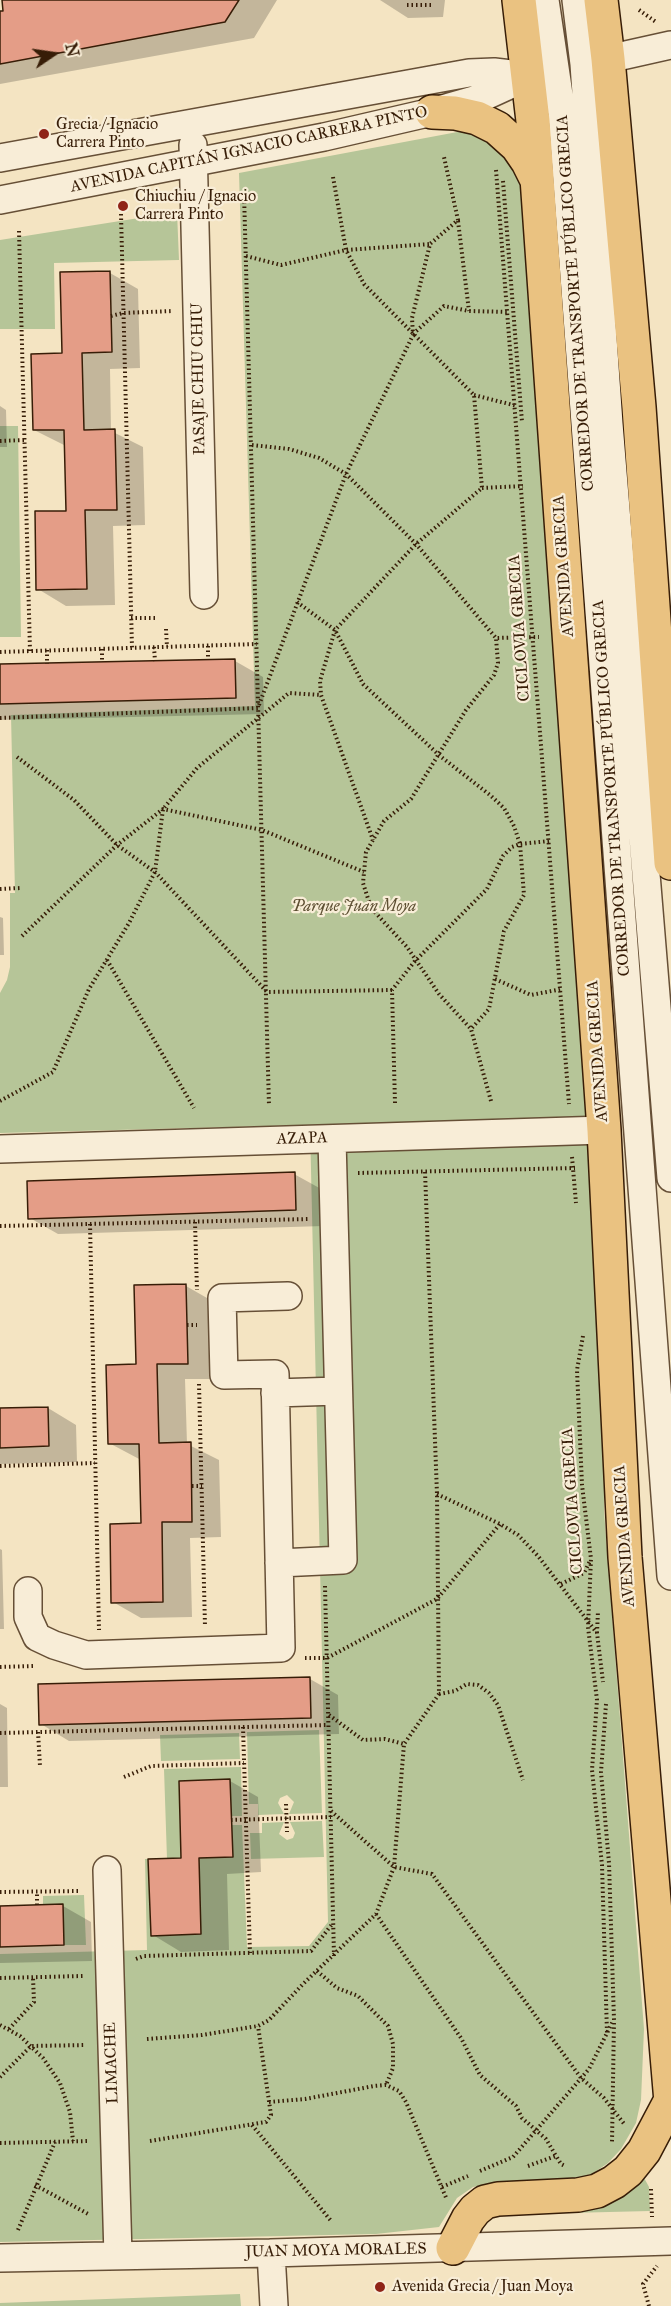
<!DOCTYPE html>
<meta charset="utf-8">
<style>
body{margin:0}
#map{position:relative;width:671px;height:2306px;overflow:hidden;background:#f4e4c2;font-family:"IM FELL Great Primer",serif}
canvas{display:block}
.north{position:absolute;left:24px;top:24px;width:60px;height:60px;-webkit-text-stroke:4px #f8edd7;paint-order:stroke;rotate:77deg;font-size:16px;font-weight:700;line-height:24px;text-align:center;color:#371d07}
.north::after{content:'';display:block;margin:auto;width:21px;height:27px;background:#371d07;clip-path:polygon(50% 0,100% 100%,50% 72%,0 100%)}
</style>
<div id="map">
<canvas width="671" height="2306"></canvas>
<div class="north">N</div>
</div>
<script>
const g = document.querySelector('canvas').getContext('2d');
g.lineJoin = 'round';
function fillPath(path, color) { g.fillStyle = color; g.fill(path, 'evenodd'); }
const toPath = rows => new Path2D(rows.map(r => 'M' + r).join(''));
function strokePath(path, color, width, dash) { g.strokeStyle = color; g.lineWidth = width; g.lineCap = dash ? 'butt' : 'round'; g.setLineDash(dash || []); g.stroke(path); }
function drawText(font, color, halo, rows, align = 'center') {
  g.font = font + ' "IM FELL Great Primer",serif'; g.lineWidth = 4.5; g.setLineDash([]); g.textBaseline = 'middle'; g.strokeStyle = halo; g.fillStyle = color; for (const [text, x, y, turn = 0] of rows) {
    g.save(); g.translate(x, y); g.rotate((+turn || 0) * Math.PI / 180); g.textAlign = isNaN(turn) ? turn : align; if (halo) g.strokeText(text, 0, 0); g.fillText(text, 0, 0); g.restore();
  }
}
fillPath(toPath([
 [468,130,519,163,604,1252,608,1337,604,1511,644,2029,641,2100,636,2123,621,2149,608,2163,592,2174,578,2180,532,2184,501,2182,473,2187,457,2198,439,2227,376,2234,0,2242,0,1954,147,1950,145,1859,148,1859,151,1936,201,1934,199,1858,231,1825,242,1825,247,1947,309,1946,328,1922,310,1125,0,1133,0,993,7,980,10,967,10,893,15,893,11,715,255,706,239,173],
 [177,212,179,260,54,263,55,329,0,329,0,240],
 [0,426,18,426,21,637,0,637],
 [319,1730,322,1813,289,1814,294,1802,287,1795,280,1798,278,1803,284,1814,258,1815,258,1804,249,1804,247,1732],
 [239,1733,240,1759,161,1761,160,1735],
 [241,1767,242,1816,231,1816,230,1779,179,1781,181,1858,167,1859,164,1769],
 [322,1821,324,1857,251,1859,250,1833,262,1833,262,1823,284,1822,279,1834,287,1840,293,1838,295,1833,290,1822],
 [84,1895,86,1945,64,1945,63,1905,43,1905,43,1896],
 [642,2174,649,2187,650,2211,487,2215],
 [240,2294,241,2306,0,2306,0,2303]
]), '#b6c598');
fillPath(toPath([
 [3,0,277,0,254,38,0,84,0,13,5,12],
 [380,0,445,0,443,17,408,18],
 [110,273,138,289,140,368,110,369,111,431,143,447,145,525,113,526,115,605,66,606,38,589,67,512,66,446,34,430,63,355],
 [0,406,6,410,7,447,0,447],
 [235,661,263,677,264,714,0,720,0,666],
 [0,917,3,918,4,955,0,955],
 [294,1174,323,1190,324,1226,58,1234,30,1218],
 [186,1286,214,1302,216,1379,185,1379,187,1444,219,1460,221,1537,190,1538,192,1617,141,1618,113,1602,142,1524,141,1460,109,1443,137,1366],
 [48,1408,76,1425,77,1462,0,1464,0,1410],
 [0,1549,2,1550,4,1629,0,1629],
 [310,1679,338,1695,339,1734,69,1741,41,1724],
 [0,1704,7,1708,8,1787,0,1787],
 [230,1781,258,1797,261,1872,227,1874,229,1950,181,1952,153,1935,183,1860],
 [63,1906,91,1922,92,1961,0,1963,0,1907]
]), '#0003');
const building = toPath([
 [2,0,239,0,225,22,0,64,0,11,3,11,2,0],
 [110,271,112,352,82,353,84,430,115,429,117,510,85,510,87,589,36,590,35,511,66,511,64,430,33,430,31,354,62,353,60,272,110,271],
 [235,659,236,698,0,704,0,664,235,659],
 [295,1172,296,1210,28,1219,27,1181,295,1172],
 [186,1284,188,1364,157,1364,159,1443,191,1442,192,1522,162,1522,163,1602,111,1603,110,1524,141,1523,139,1444,108,1444,106,1365,136,1364,134,1285,186,1284],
 [48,1407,49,1446,0,1448,0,1408,48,1407],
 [310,1677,311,1718,39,1725,38,1684,310,1677],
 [230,1779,233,1857,199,1858,201,1934,151,1936,148,1859,181,1858,179,1781,230,1779],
 [63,1904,64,1945,0,1947,0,1906,63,1904]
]);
fillPath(building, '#e49d87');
strokePath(building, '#371d07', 1.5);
const minor = toPath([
 [545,0,562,115,671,1576],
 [576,0,584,64,609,424,671,1178],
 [590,63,671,45],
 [193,145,204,595],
 [0,158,469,73,494,72,528,76],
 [0,200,324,137,432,112,481,98,529,76,547,72],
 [0,1149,604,1130],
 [275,1393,338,1391],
 [279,1563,343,1560,332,1139],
 [28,1591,28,1617,37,1637,54,1645,86,1655,281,1648,275,1374,224,1375,222,1298,288,1296],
 [107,1870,118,2256],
 [271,2253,274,2306],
 [0,2258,271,2253,671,2241]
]);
const major = toPath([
 [519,0,533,121,604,1130,625,1557,671,2102],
 [601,0,608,59,639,407,671,863],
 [432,112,455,113,477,118,497,128,517,146,528,162,536,178],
 [453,2248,468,2219,475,2210,485,2202,498,2199,578,2195,597,2191,614,2182,628,2171,644,2151,671,2100]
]);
strokePath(minor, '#664f36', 30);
strokePath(major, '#371d07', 36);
strokePath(toPath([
 [407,5,434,5],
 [639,10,656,22],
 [496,170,569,1104],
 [333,177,346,250,364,284,474,395,482,488,416,544,335,630,320,681,321,695,373,840],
 [503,181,522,422],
 [244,193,269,1106],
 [121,214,132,648],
 [458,221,469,311],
 [19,231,30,651],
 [246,256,281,265,346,250,430,244],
 [111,316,123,313,173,311],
 [413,334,444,306,469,311,508,312],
 [474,395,517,406],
 [0,441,24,440],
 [252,445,289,449,319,458,346,474,416,544,496,638,539,637],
 [482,488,523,486],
 [297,602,335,630,363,684,440,756,490,795,504,808,514,826,520,844,524,895,504,931,489,1009,471,1029],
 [131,618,155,618],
 [166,629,167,647],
 [208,646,208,660],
 [154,647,155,661],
 [102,649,102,662],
 [47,650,47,664],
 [0,652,257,644],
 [259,705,346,474,413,335,412,318,430,244,458,220,444,157],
 [0,718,258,708],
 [17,757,74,800,117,845,155,872,267,992,392,990],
 [0,889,21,888],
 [22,936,117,845,163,809,262,830,364,872],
 [107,960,194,1108],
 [495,979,531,995,562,989],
 [0,1101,53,1072,89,989,129,923,155,872,163,809,197,768,289,693,321,695],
 [491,1101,471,1029,439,994,407,947,371,908,363,883,366,852,384,821,411,799,466,710,494,675,498,663,496,638],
 [395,1103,392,990,415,961,487,889,503,856,512,847,520,844,549,841],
 [572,1157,576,1203],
 [358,1173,575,1168],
 [195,1222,197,1290],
 [90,1224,99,1630],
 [0,1226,309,1219],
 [187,1325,197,1325],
 [583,1336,577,1370,582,1485,591,1559,588,1627,597,1700,592,1770,602,1865,607,2033],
 [199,1384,205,1626],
 [0,1466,95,1463],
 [192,1486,202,1486],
 [437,1494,500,1524,518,1535,538,1556,597,1633,603,1682],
 [561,1584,584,1573,590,1561],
 [325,1586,334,1956],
 [597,1633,598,1611],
 [305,1658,327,1658,437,1599,500,1524],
 [0,1667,34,1666],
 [439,1694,455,1691,467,1684,478,1685,489,1693,498,1705,523,1780],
 [606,1704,601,1772,609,1863,614,2020,612,2143],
 [329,1715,363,1740,385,1739,404,1744],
 [243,1727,250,1953],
 [38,1732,40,1766],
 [0,1733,328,1725],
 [124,1777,151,1766,244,1763],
 [286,1804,287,1832],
 [331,1811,394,1867,432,1874,581,2078,604,2098,625,2125],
 [231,1820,331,1817],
 [0,1892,81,1891],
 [37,1905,37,1892],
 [376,1914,461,2038,480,2075,516,2106,522,2118,546,2139,556,2156],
 [136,1959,144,1956,311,1951,333,1923],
 [317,1971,337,1988,358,1996,388,2026,393,2044,393,2068,386,2085],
 [0,1978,83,1976],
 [0,2025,20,2036,43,2058,60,2083,70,2112,73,2141],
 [9,2029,34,2002,33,1977],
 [147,2039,202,2035,258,2026,269,2020,303,1984,376,1914,394,1867,404,1744,439,1694,437,1494,425,1171],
 [0,2077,31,2046,86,2045],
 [269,2102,305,2099,374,2086,386,2085,399,2091,406,2102,447,2200],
 [252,2125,332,2222],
 [150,2141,266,2122,271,2115,258,2026],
 [0,2143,89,2141],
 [528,2166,556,2156,561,2164,565,2166],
 [480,2171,513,2157,589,2069,613,2021],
 [35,2185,90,2215],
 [442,2187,468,2176],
 [651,2189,652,2217],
 [18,2230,55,2142],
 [649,2306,643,2284,657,2266]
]), '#371d07', 4, [1.5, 3]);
strokePath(minor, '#f8edd7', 27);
strokePath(major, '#eac281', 33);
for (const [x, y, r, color] of [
 [44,134,6,"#8f2418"],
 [123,206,6,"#8f2418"],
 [380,2287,6,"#8f2418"]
]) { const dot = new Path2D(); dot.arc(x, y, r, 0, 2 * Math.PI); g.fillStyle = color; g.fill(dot); strokePath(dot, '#f8edd7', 2); }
drawText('16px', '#371d07', '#f8edd7', [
 ["Grecia / Ignacio",56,125],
 ["Carrera Pinto",56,143],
 ["Chiuchiu / Ignacio",135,197],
 ["Carrera Pinto",135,215],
 ["Avenida Grecia / Juan Moya",392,2287]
], 'left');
drawText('16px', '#371d07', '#f8edd7', [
 ["AVENIDA CAPITÁN IGNACIO CARRERA PINTO",249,150,-12],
 ["CORREDOR DE TRANSPORTE PÚBLICO GRECIA",576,303,-94],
 ["PASAJE CHIU CHIU",199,379,-91],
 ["AVENIDA GRECIA",564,566,-94],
 ["CICLOVIA GRECIA",520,628,-94],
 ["CORREDOR DE TRANSPORTE PÚBLICO GRECIA",612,788,-94],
 ["AVENIDA GRECIA",598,1051,-94],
 ["AZAPA",302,1139,-2],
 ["CICLOVIA GRECIA",573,1501,-94],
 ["AVENIDA GRECIA",625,1536,-94],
 ["LIMACHE",112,2063,-92],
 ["JUAN MOYA MORALES",336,2251,-1]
]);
drawText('italic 16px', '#5d4f32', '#f8edd7', [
 ["Parque Juan Moya",354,907]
]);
</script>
